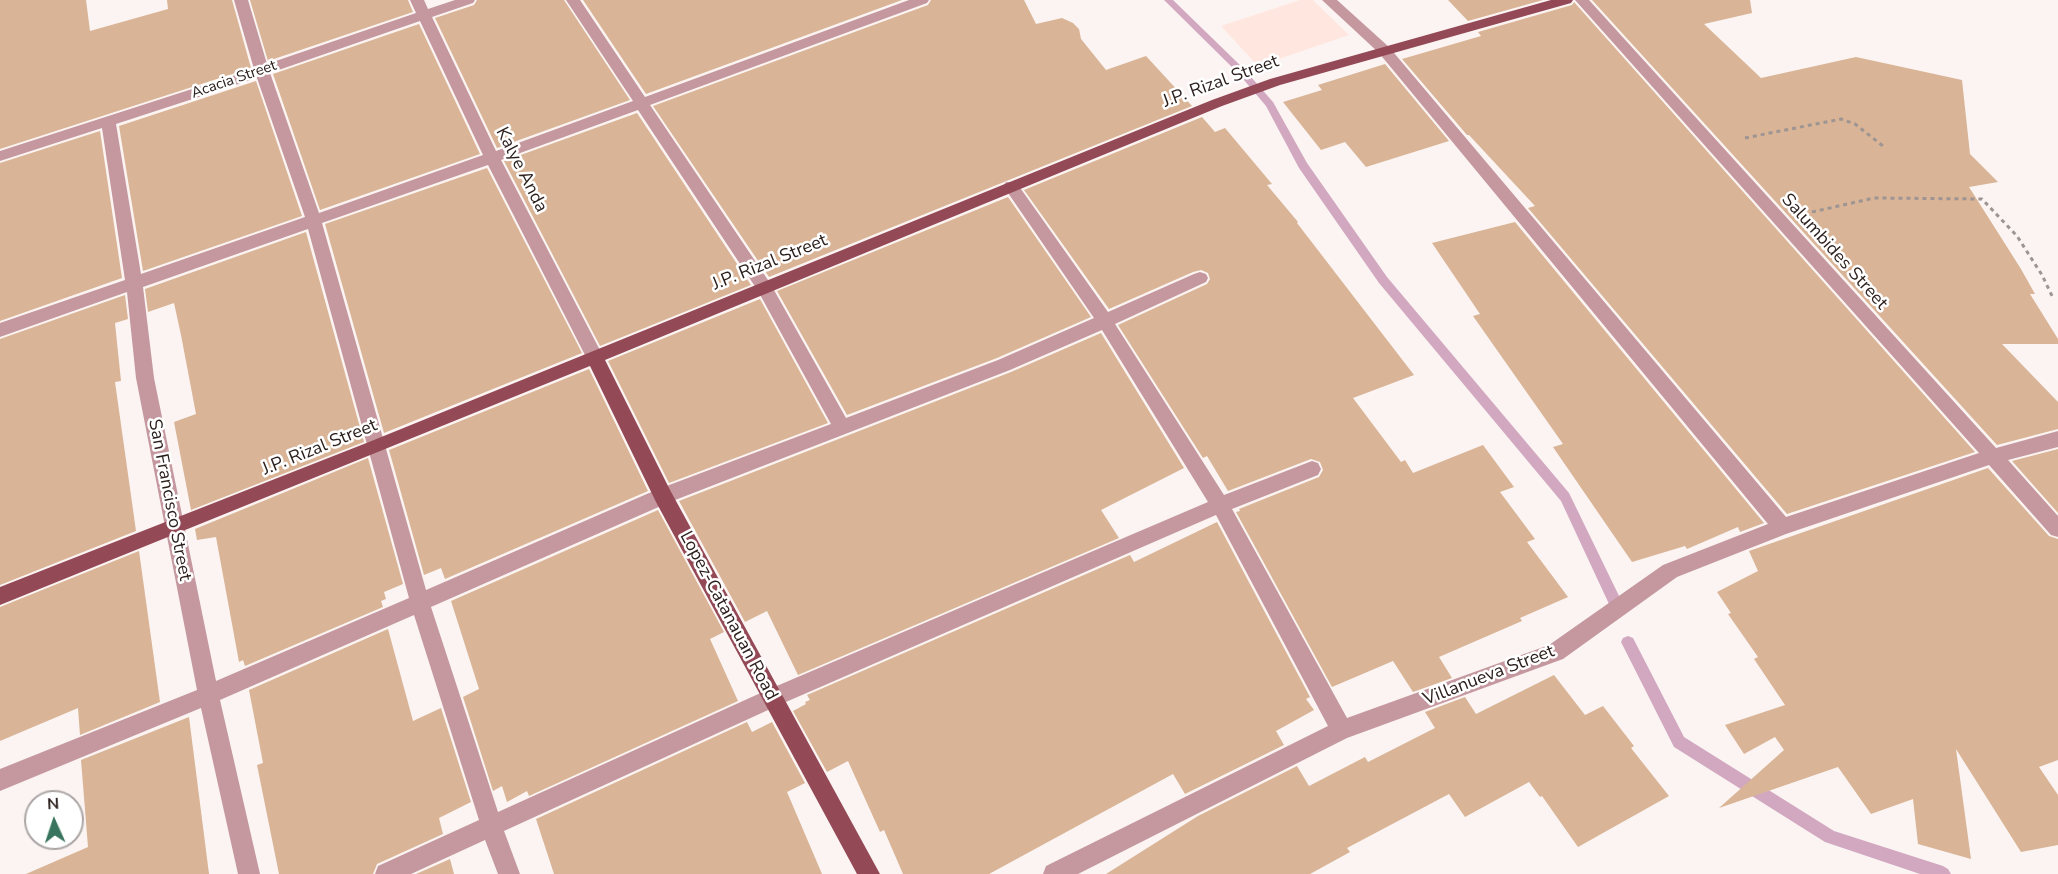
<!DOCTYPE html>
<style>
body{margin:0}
#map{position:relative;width:2058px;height:874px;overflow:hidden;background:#fbf4f2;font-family:"Nunito Sans",sans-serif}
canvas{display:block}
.north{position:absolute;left:24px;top:790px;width:60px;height:60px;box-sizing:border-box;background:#fff;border:2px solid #aba6a5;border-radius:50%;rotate:357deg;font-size:16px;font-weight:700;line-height:24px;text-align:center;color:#2c201d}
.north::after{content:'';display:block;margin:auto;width:21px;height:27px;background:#38745e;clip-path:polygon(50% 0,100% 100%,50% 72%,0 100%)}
</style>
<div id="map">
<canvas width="2058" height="874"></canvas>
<div class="north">N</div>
</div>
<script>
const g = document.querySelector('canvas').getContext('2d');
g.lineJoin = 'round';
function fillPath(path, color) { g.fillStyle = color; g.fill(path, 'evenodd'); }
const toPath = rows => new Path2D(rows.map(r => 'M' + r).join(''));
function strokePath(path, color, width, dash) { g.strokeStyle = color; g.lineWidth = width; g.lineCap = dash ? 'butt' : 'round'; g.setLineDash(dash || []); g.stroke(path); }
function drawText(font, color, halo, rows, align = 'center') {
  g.font = font + ' "Nunito Sans",sans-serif'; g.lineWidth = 5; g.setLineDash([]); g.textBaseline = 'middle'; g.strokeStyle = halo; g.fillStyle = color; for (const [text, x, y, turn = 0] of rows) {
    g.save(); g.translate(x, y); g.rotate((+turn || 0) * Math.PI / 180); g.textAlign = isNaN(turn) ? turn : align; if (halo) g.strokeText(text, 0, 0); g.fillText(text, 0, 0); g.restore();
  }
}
fillPath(toPath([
 [1300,0,1313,0,1349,35,1258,66,1221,26]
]), '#ffe6df');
fillPath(toPath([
 [1164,0,1173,0,1244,69,1273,102,1307,163,1387,277,1569,493,1621,600,1619,604,1614,606,1609,604,1561,501,1379,283,1299,168,1266,106,1238,73,1164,0],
 [1628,636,1633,638,1684,737,1834,831,1943,866,1948,869,1951,874,1920,874,1825,842,1674,747,1621,642,1623,638,1628,636]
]), '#d2a8c0');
fillPath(toPath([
 [0,0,86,0,90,31,168,9,167,0,232,0,251,68,0,149],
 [250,0,408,0,413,12,268,61],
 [477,0,564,0,630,100,497,148,435,18,474,5],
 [583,0,902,0,646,94],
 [931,0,1024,0,1036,24,1062,18,1073,23,1079,29,1081,39,1106,70,1146,56,1192,106,769,277,653,106,928,5],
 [1448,0,1543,0,1468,21],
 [1592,0,1750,0,1752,13,1704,24,1761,78,1856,57,1962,80,1970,154,1998,182,1969,187,2021,269,2035,294,2030,294,2058,339,2058,344,2002,344,2058,402,2058,429,1997,445],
 [1574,2,1975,452,1787,514,1528,208,1535,206,1469,135,1467,135,1402,59,1481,36,1478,32,1572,5],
 [419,24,480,154,320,210,273,74],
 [1385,64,1449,141,1366,167,1345,142,1321,150,1283,102,1322,90,1318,85],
 [256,81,302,216,143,271,119,126],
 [637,113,751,285,600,346,504,161],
 [1202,117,1215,132,1225,128,1272,184,1267,185,1298,222,1297,223,1414,375,1353,398,1401,462,1405,460,1413,473,1483,445,1514,487,1500,492,1535,539,1527,542,1568,597,1520,618,1522,621,1439,657,1452,678,1413,692,1393,661,1332,687,1236,512,1240,511,1239,509,1319,477,1323,470,1320,462,1311,459,1228,491,1207,456,1203,458,1118,325,1207,284,1210,279,1208,273,1201,270,1193,272,1109,309,1024,190],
 [100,131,122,278,0,321,0,163],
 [487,168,582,353,384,433,325,224],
 [1008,197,1091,317,997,358,847,415,777,291],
 [1515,222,1764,523,1740,532,1738,527,1687,549,1685,546,1632,562,1553,447,1563,444,1473,316,1480,314,1432,243],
 [306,232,364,442,191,510,174,422,196,414,181,335,174,303,148,312,145,289],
 [125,295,128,319,115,323,121,381,115,382,136,531,0,585,0,339],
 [760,299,828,423,669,483,608,361],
 [1101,333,1184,468,1101,510,1119,538,798,675,767,611,745,622,679,501,1011,372],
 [589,369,648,491,445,579,441,568,424,575,389,450],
 [2058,449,2058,513,2012,461],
 [368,458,403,584,384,592,386,599,381,601,383,607,245,666,243,660,239,662,216,537,197,540,195,529],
 [1988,468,2049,536,2058,539,2058,760,2039,767,2058,795,2058,845,2021,852,1956,749,1971,859,1918,844,1913,799,1871,814,1838,767,1719,808,1784,750,1775,737,1744,754,1725,725,1785,705,1754,659,1758,657,1728,614,1731,613,1717,592,1758,571,1749,551],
 [658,510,724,632,710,639,738,701,529,796,527,791,507,802,502,786,493,791,463,697,479,689,451,601],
 [1217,522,1310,697,1306,699,1314,710,1276,731,1284,745,1185,794,1173,774,989,874,903,874,884,830,880,832,848,761,827,772,793,711,806,704,805,702,810,700,807,695,1130,555,1134,562],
 [139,551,160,702,80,735,78,708,0,741,0,607],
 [388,629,413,721,441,708,471,802,439,818,443,834,377,864,373,874,279,874,257,765,263,763,249,690],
 [1554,675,1585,715,1603,706,1634,746,1631,748,1669,796,1578,847,1542,796,1540,797,1529,782,1465,817,1449,794,1347,848,1350,852,1310,874,1106,874,1198,816,1297,766,1309,786,1365,757,1368,762,1435,728,1425,712,1465,697,1476,714],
 [189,717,209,874,26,874,88,847,81,760],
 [747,722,752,732,772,722,805,783,787,792,822,874,554,874,536,819],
 [450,859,454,874,416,874]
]), '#d9b496');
strokePath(toPath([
 [1745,138,1841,119,1855,124,1883,146],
 [1812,212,1874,198,1982,199,2017,236,2042,275,2053,298]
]), '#9e9593', 3, [4, 4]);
fillPath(toPath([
 [234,0,248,0,267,64,416,13,410,0,424,0,428,9,455,0,475,0,473,3,432,17,496,151,633,101,566,0,580,0,645,97,909,0,929,0,927,3,650,105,770,283,846,418,998,360,1094,318,1006,190,1003,186,1006,182,1016,182,1108,312,1194,274,1200,272,1206,274,1208,278,1206,282,1115,324,1224,495,1312,461,1318,463,1321,469,1318,475,1232,509,1347,718,1549,645,1663,565,1768,524,1379,53,1322,0,1337,0,1389,47,1786,517,1979,453,1575,0,1589,0,1996,448,2058,431,2058,447,2008,460,2058,516,2058,537,2051,535,1989,465,1786,534,1677,577,1563,659,1347,738,1078,874,1043,874,1046,866,1328,726,1216,515,779,705,504,831,520,874,498,874,485,840,411,874,375,874,378,866,479,820,414,615,220,700,260,874,238,874,201,708,0,791,0,769,197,690,136,378,127,292,0,337,0,323,125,280,102,128,0,161,0,151,254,69,234,0],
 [420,21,483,155,319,213,270,73,420,21],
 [257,78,305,217,141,274,116,124,257,78],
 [638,110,758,291,831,424,656,490,426,590,322,223,488,165,588,361,594,363,600,361,603,356,501,160,638,110],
 [308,229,409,598,216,681,154,378,143,287,308,229],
 [1102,330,1208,502,765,691,498,812,431,607,670,502,1010,370,1102,330]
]), '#c4989e');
fillPath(toPath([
 [1551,0,1573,0,1571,3,1280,85,1222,106,605,360,670,490,880,874,857,874,656,502,590,366,0,605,0,587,369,442,1212,100,1270,79,1551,0]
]), '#944957');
drawText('15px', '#2c201d', '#fff', [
 ["Acacia Street",234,80,-19]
]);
drawText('18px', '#2c201d', '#fff', [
 ["J.P. Rizal Street",1221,82,-20],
 ["Kalye Anda",521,170,63],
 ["Salumbides Street",1834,252,48],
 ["J.P. Rizal Street",770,263,-22],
 ["J.P. Rizal Street",320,448,-22],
 ["San Francisco Street",169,500,79],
 ["Lopez-Catanauan Road",728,616,62],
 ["Villanueva Street",1489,676,-21]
]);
</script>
